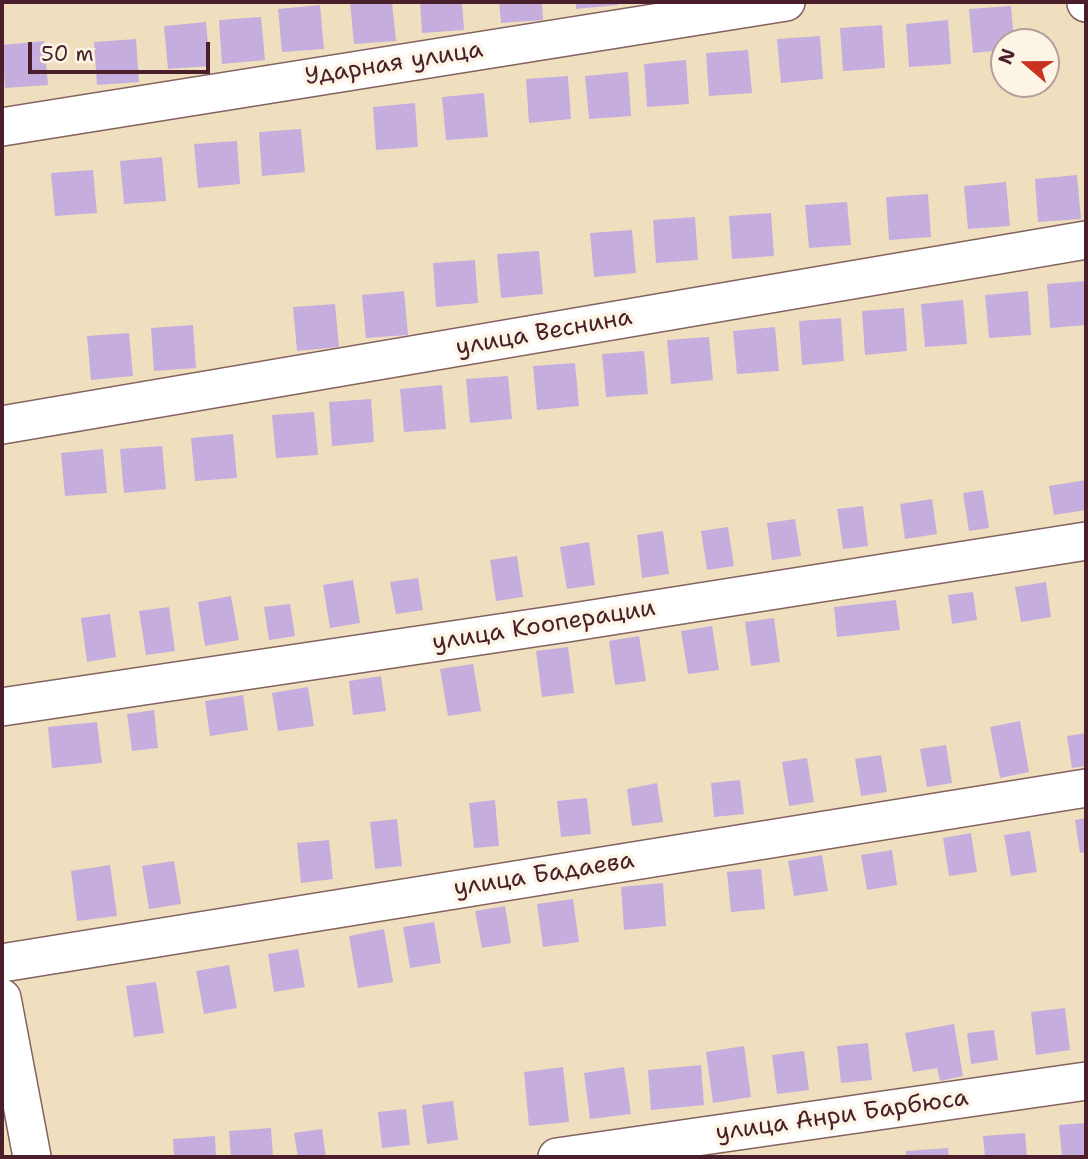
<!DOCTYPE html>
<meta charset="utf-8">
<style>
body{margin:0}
#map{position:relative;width:1088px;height:1159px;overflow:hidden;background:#f0dfbf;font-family:"Shantell Sans",sans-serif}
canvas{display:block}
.frame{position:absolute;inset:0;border:4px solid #4a1f2b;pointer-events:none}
.north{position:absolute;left:990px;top:28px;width:70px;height:70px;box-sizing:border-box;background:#fcf5e5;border:2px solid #b59f9b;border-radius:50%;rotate:290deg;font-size:19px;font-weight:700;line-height:28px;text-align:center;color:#4a1f2b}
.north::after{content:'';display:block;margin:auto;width:24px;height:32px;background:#c8321e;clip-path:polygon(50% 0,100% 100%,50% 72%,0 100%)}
.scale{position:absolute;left:28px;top:42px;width:182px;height:32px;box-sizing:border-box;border:4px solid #4a1f2b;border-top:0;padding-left:9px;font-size:21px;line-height:24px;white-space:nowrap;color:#4a1f2b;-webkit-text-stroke:5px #fcf5e5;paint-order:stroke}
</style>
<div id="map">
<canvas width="1088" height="1159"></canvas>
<div class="frame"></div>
<div class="north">N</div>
<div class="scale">50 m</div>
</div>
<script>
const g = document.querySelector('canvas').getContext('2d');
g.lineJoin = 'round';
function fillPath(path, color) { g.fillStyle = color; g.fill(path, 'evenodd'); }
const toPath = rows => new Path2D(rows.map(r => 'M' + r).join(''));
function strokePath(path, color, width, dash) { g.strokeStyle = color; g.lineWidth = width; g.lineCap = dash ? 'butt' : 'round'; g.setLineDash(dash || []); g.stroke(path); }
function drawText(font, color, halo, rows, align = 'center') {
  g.font = font + ' "Shantell Sans",sans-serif'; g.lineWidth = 7; g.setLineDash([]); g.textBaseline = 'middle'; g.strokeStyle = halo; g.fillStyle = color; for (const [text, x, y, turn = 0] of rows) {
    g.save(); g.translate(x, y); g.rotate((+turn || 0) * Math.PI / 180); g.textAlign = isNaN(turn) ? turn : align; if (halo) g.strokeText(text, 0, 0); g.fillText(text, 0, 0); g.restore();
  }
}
fillPath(toPath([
 [350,2,392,2,396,41,354,44],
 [420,2,462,2,464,30,422,33],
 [499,2,542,2,543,20,501,23],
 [576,2,618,2,618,5,576,9],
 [320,5,324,49,282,52,278,9],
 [1011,6,1014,42,1004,42,1004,50,973,53,969,9],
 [261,17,265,60,222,64,219,20],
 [948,20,951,64,909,67,906,24],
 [206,22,210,66,168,69,164,26],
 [882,25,885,68,843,71,840,28],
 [820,36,823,79,781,83,777,39],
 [136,39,139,82,97,85,94,42],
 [44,41,48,85,5,88,2,45],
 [748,50,752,93,709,96,706,53],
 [686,60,689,104,647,107,644,64],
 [628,72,631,116,589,119,585,76],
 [568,76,571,119,529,123,526,79],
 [484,93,488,137,446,140,442,97],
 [415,103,418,147,376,150,373,107],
 [301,129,305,172,262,176,259,132],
 [237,141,240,184,198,188,194,144],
 [162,157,166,201,124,204,120,161],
 [93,170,97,213,55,216,51,173],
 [1077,175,1081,219,1038,222,1035,179],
 [1006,182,1010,226,968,229,964,186],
 [928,194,931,237,889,240,886,197],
 [847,202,851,245,809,248,805,205],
 [771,213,774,256,732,259,729,216],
 [695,217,698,260,656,263,653,220],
 [632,230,636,273,594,277,590,233],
 [539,251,543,294,501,298,497,254],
 [475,260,478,303,436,307,433,263],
 [1086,281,1086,325,1050,328,1047,284],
 [404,291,408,335,366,338,362,295],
 [1028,291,1031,335,989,338,985,295],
 [963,300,967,344,925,347,921,304],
 [335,304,339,347,297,351,293,307],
 [904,308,907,351,865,355,862,311],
 [841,318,844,361,802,365,799,321],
 [193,325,196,368,154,371,151,328],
 [775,327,779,371,737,374,733,331],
 [129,333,133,376,91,380,87,336],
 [709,337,713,380,671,384,667,340],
 [644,351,648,394,606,397,602,354],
 [575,363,579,406,537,410,533,366],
 [508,376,512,419,470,423,466,379],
 [442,385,446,429,404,432,400,389],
 [371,399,374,442,332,446,329,402],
 [314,412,318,455,276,458,272,415],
 [233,434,237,478,195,481,191,438],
 [162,446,166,489,124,493,120,449],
 [103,449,107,493,65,496,61,453],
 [1086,480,1086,510,1054,515,1049,486],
 [983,490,989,528,969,531,963,493],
 [932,499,937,534,905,539,900,504],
 [863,506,868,546,843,549,837,509],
 [795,519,801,556,772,560,767,523],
 [728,527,734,566,707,570,701,531],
 [663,531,669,574,642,578,637,535],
 [589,542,595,585,567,589,560,547],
 [517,556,523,597,496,601,490,560],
 [418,578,423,610,396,614,390,582],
 [353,580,360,623,330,628,323,585],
 [1046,582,1051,617,1021,622,1015,587],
 [973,592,977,620,952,624,948,595],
 [231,596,239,640,205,646,198,602],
 [896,600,900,630,837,637,834,607],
 [290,604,295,636,269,640,264,607],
 [169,607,175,651,146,655,139,611],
 [110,614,116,657,87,662,81,618],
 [774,618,780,662,751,666,745,622],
 [712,626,719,670,688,674,681,631],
 [639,636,646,681,615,685,609,641],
 [568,647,574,693,542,697,536,651],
 [473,664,481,711,448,716,440,669],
 [381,676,386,711,353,715,349,681],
 [308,687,314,726,278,731,272,693],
 [243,695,248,730,210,736,205,701],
 [154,710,158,748,132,751,127,714],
 [1020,721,1029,772,1000,778,990,727],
 [97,722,102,763,52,768,48,727],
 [1086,733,1086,766,1072,768,1067,736],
 [946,745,952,783,927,787,920,749],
 [881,755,887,792,861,796,855,759],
 [807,758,814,802,789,806,782,762],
 [740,780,744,814,714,817,711,783],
 [657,783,663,822,632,826,627,789],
 [587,798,591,834,561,837,557,801],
 [495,800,499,846,474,848,469,803],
 [1086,818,1086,852,1080,853,1075,820],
 [397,819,402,866,375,869,370,822],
 [1030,831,1037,872,1011,876,1004,835],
 [971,833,977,872,949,876,943,838],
 [329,840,333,879,301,883,297,843],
 [892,850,897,885,867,890,861,855],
 [822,855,828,891,794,896,788,861],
 [174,861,181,904,149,909,142,866],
 [110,865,117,916,77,921,71,871],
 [761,869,765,909,731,912,727,872],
 [663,883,666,926,624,930,621,887],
 [573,899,579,942,543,947,537,904],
 [505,906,511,943,482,948,475,911],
 [434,922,441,963,410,968,403,927],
 [384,929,393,982,358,988,349,936],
 [298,949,305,987,274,992,268,954],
 [229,965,237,1008,204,1014,196,971],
 [156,982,164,1033,134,1037,126,986],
 [1065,1008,1070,1050,1036,1055,1031,1012],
 [954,1024,963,1076,940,1081,937,1068,913,1072,905,1033],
 [994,1030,998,1060,971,1064,967,1033],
 [868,1043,872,1080,841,1083,837,1046],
 [744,1046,751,1097,713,1103,706,1052],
 [804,1051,809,1090,777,1094,772,1055],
 [701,1065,704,1105,651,1110,648,1070],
 [563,1067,569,1122,529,1126,524,1072],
 [624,1067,631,1114,590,1119,584,1073],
 [453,1101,458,1140,427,1144,422,1105],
 [406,1109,410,1145,382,1148,378,1112],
 [1086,1123,1086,1157,1062,1157,1059,1125],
 [271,1128,273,1157,231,1157,229,1131],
 [322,1129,326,1157,298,1157,294,1133],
 [1025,1133,1027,1157,985,1157,983,1136],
 [215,1136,216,1157,174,1157,173,1139],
 [948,1148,949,1157,906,1157,906,1151]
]), '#c5aede');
const minor = toPath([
 [1086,2,1086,3],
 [2,127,786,2],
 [2,425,1086,240],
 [2,707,567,623,1086,541],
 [2,963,1086,788],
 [2,998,32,1157],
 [557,1157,1086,1081]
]);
strokePath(minor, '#84625f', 40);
strokePath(minor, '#fff', 37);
drawText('24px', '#4a1f2b', '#fcf5e5', [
 ["Ударная улица",394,64,-9],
 ["улица Веснина",544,333,-10],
 ["улица Кооперации",544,626,-9],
 ["улица Бадаева",544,875,-9],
 ["улица Анри Барбюса",842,1116,-8]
]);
</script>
